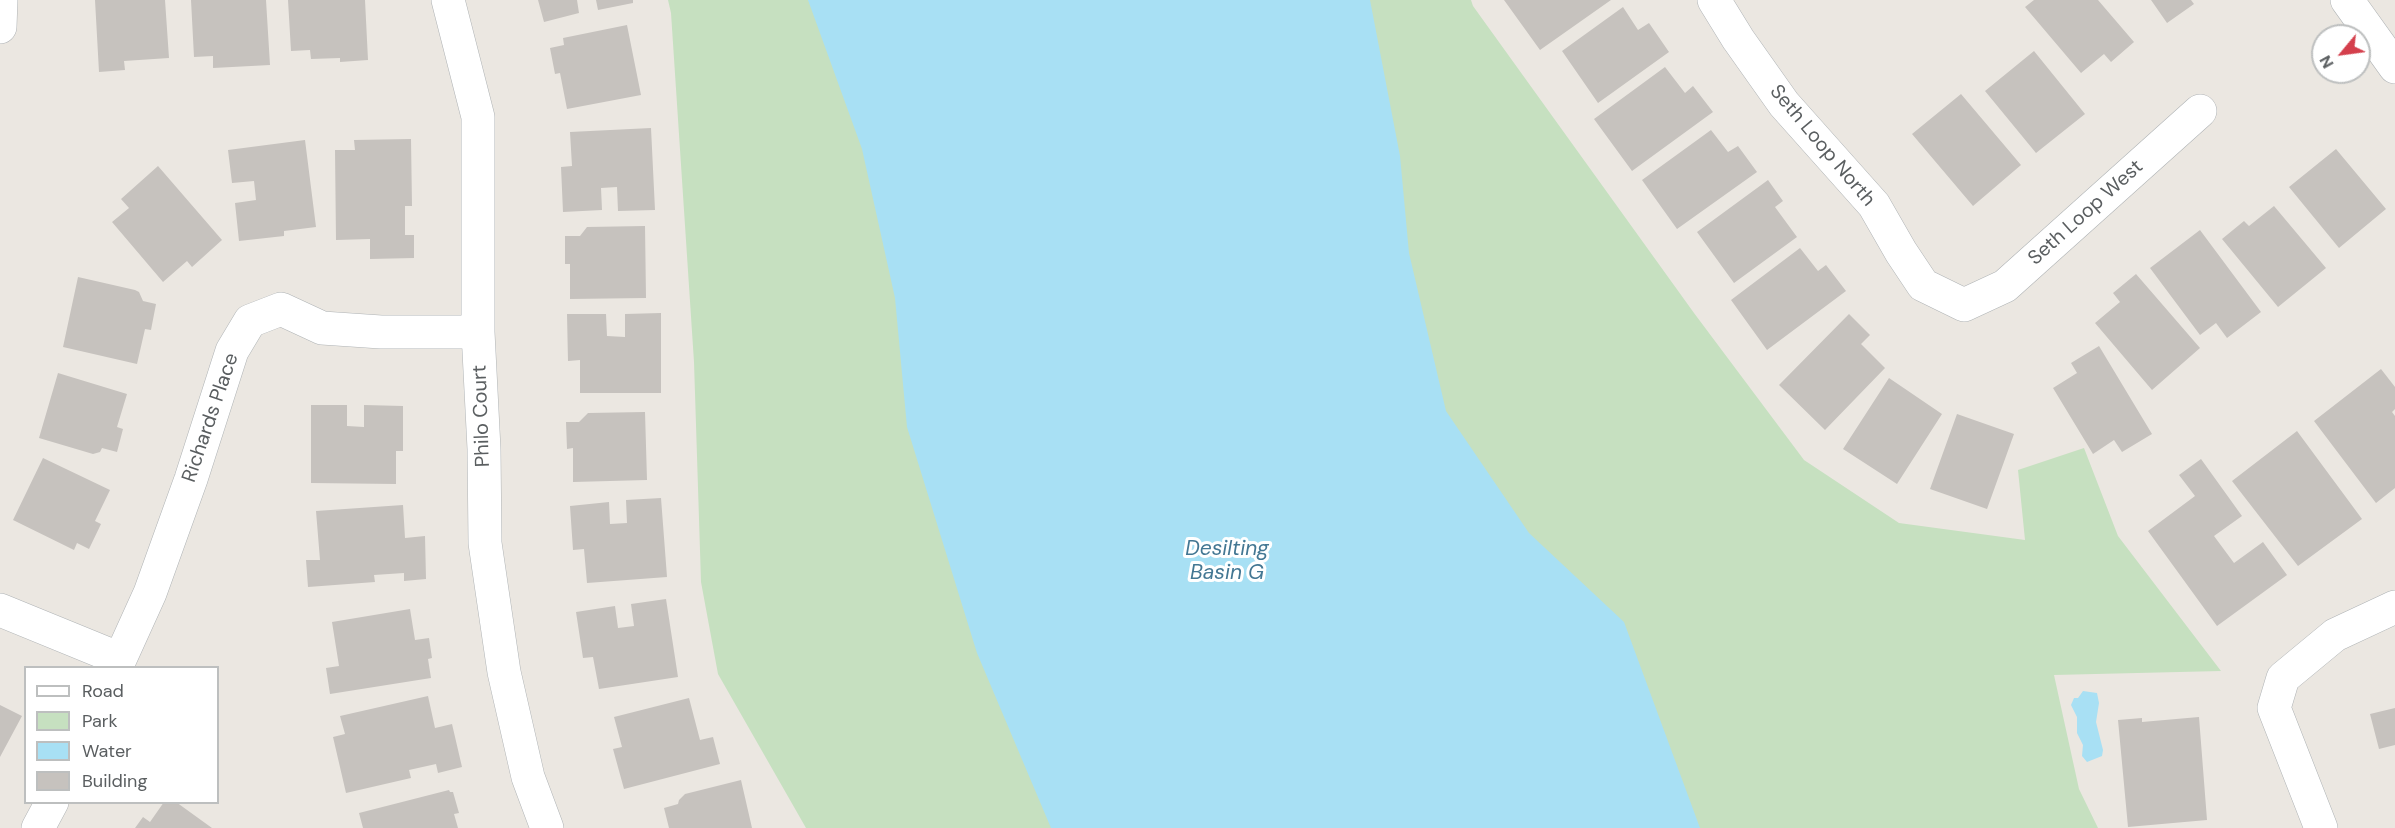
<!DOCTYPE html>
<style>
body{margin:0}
#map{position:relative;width:2395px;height:828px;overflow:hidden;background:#ebe7e1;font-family:"DM Sans",sans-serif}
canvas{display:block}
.legend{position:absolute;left:24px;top:666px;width:195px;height:138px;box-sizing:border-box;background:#fff;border:2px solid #bdbfbf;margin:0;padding:8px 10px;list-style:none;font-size:18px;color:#5a5e60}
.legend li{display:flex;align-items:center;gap:12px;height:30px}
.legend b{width:30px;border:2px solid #bdbfbf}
.north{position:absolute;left:2311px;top:24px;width:60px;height:60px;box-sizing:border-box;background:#fff;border:2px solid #bdbfbf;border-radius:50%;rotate:241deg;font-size:16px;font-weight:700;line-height:24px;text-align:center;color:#5a5e60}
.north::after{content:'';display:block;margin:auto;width:21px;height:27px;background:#d43f4c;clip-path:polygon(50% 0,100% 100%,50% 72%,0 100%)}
</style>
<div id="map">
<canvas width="2395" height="828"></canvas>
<ul class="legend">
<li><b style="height:8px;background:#fff"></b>Road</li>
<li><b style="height:16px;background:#c6e0c0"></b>Park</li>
<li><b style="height:16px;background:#a8e0f4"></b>Water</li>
<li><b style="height:16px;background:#c6c2be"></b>Building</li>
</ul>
<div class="north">N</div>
</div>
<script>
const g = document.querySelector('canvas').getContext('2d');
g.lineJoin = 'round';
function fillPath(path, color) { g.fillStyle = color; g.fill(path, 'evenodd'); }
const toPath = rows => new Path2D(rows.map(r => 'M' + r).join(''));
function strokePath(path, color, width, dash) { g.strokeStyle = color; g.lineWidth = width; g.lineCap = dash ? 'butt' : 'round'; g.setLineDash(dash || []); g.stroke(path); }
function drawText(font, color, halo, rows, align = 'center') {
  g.font = font + ' "DM Sans",sans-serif'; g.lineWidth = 6; g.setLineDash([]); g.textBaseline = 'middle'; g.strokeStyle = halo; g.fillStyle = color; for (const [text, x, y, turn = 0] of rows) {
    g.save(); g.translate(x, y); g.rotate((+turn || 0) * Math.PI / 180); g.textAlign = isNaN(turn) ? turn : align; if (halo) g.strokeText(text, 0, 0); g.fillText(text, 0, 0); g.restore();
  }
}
fillPath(toPath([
 [668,0,1471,0,1473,6,1694,313,1804,460,1899,523,2025,540,2018,470,2084,448,2118,536,2221,671,2054,675,2079,789,2098,828,806,828,718,674,701,582,694,362,671,13]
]), '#c6e0c0');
fillPath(toPath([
 [808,0,1370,0,1400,156,1409,253,1446,411,1529,533,1624,622,1700,828,1051,828,977,653,907,427,895,298,862,149],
 [2083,691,2097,693,2099,703,2096,722,2103,750,2102,756,2087,762,2082,756,2083,745,2077,733,2077,717,2071,705,2074,698,2078,698]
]), '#a8e0f4');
fillPath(toPath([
 [95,0,165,0,169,58,124,61,125,70,99,72],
 [191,0,266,0,270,65,213,68,213,56,194,57],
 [288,0,365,0,368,60,340,62,340,58,311,59,310,50,291,51],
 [538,0,577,0,579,13,544,22],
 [596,0,633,0,633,3,598,10],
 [1504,0,1611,0,1540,50],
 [2034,0,2098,0,2134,42,2111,62,2104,54,2081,73,2025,7],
 [2151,0,2191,0,2194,4,2167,23],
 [1623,7,1638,30,1649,23,1669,52,1598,103,1562,51],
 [627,25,641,95,567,109,560,73,555,74,550,48,564,45,563,38],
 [2034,51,2085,114,2036,153,1985,91],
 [1665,67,1685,93,1693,86,1713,112,1632,171,1594,119],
 [1961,94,2021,165,1973,206,1912,134],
 [651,128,655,210,618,211,617,187,601,188,602,210,563,212,561,167,572,166,570,132],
 [1711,130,1728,152,1738,146,1757,172,1677,229,1642,180],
 [411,139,412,206,405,206,405,235,414,235,414,258,370,259,370,239,336,240,335,150,355,150,354,140],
 [305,140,316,227,284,231,284,236,239,241,235,203,256,200,254,181,232,183,228,150],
 [2336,149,2386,209,2339,248,2289,187],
 [158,166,222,240,192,267,187,261,163,282,112,222,129,208,121,199],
 [1768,180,1783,201,1775,207,1797,237,1734,283,1697,232],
 [2274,206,2326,268,2278,307,2222,239,2244,221,2249,226],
 [645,226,646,298,570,299,570,264,565,264,565,236,580,236,587,227],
 [2200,230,2261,312,2227,338,2216,323,2200,335,2150,268],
 [1800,248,1818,271,1826,265,1846,291,1767,350,1731,300],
 [2136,274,2200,348,2152,390,2095,323,2120,302,2113,293],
 [78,277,135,290,139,292,143,301,156,304,151,330,145,329,137,364,63,347],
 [661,313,661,393,580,393,580,360,568,361,567,314,606,314,607,336,625,337,625,314],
 [1849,314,1870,335,1861,344,1885,368,1825,430,1779,385],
 [2099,346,2152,434,2122,452,2114,440,2093,454,2053,388,2077,373,2071,363],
 [2381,369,2395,387,2395,409,2392,412,2395,416,2395,488,2376,503,2314,421],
 [58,373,127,394,117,427,123,429,117,452,102,448,100,452,93,454,39,438],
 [1889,378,1942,414,1897,484,1843,449],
 [311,405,347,405,347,426,364,427,364,405,403,406,403,451,396,451,396,484,311,483],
 [645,412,647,480,573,482,573,448,567,449,566,422,579,422,588,413],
 [1957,414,2014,434,1987,509,1930,489],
 [2297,431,2362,519,2298,566,2232,481],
 [43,458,110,490,95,521,101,524,89,549,77,543,74,550,13,520],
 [2201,459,2242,516,2214,536,2234,563,2263,542,2287,575,2217,626,2148,531,2195,496,2179,475],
 [661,498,667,577,587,583,584,549,573,550,570,506,609,502,610,524,627,523,626,500],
 [403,505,405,538,425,536,426,579,404,581,404,573,374,575,375,582,308,587,306,560,320,560,316,511],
 [666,599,678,677,599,689,593,657,583,658,576,612,615,606,618,628,634,626,631,604],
 [410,609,415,640,429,638,432,658,428,659,431,678,330,694,326,668,339,666,332,622],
 [428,696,435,728,452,724,462,767,438,773,436,764,409,770,411,778,346,793,333,737,345,734,340,716],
 [689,698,700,740,713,737,720,764,624,789,613,749,622,747,614,717],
 [0,705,22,716,0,757],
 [2395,708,2395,745,2379,749,2370,714],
 [2199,717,2207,820,2128,827,2118,720,2142,718,2142,722],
 [741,780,752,828,669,828,664,808,678,804,679,800,685,794],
 [449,790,450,792,453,792,459,813,454,814,458,828,363,828,359,813],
 [164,802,176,802,212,828,135,828,143,817,150,822]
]), '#c6c2be');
const minor = toPath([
 [448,0,478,117,478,332,484,449,485,543,504,672,528,777,547,828],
 [1714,0,1738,39,1784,104,1874,205,1901,252,1923,285,1964,305,2005,286,2200,111],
 [0,610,120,659],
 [116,668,150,593,191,479,232,351,250,321,281,309,322,328,381,332,478,332],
 [38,828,52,802],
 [2321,828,2274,708,2283,678,2335,635,2395,607]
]);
const tertiary = toPath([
 [2347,0,2395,67],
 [0,27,1,0]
]);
strokePath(minor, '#afb3b5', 34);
strokePath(tertiary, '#afb3b5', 34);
strokePath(minor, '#fff', 33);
strokePath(tertiary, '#fff', 33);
drawText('20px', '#5a5e60', '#fff', [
 ["Seth Loop North",1822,146,50],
 ["Seth Loop West",2086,213,-42],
 ["Philo Court",482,416,-92],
 ["Richards Place",211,418,-71]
]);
drawText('italic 21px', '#437793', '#fff', [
 ["Desilting",1227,549],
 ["Basin G",1227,573]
]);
</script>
